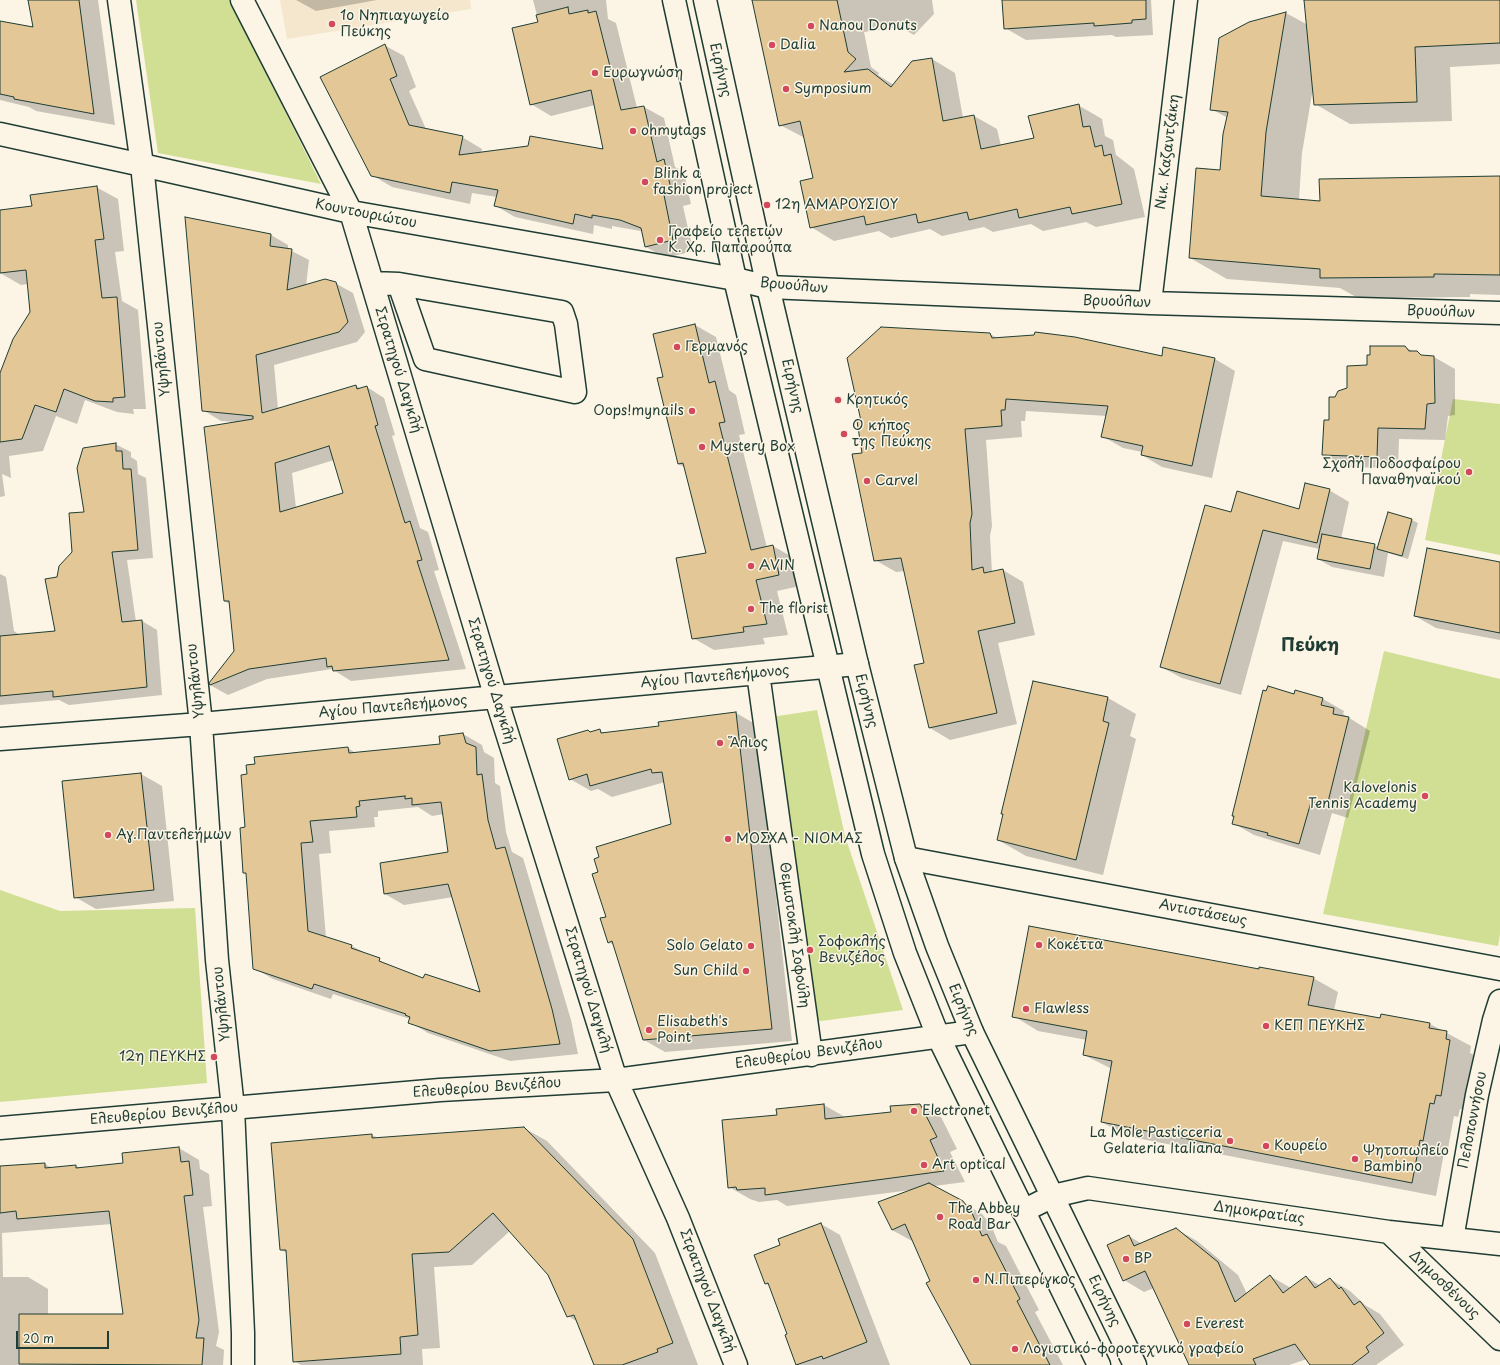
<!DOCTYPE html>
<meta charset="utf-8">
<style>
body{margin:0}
#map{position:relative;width:1500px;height:1365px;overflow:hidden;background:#fcf5e5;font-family:"Playpen Sans",sans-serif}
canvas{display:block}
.scale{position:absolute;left:16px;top:1331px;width:93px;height:18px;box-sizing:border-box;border:2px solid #1f3d34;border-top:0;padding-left:5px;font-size:12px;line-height:14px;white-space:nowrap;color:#1f3d34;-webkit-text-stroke:3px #fcf5e5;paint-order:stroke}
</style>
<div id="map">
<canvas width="1500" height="1365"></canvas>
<div class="scale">20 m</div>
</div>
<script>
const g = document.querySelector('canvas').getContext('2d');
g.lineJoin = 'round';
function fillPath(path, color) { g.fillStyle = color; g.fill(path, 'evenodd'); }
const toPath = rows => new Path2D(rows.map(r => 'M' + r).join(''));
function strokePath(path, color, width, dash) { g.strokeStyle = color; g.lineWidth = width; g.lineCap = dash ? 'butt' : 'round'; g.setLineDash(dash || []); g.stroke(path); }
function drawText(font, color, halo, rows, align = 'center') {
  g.font = font + ' "Playpen Sans",sans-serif'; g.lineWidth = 3; g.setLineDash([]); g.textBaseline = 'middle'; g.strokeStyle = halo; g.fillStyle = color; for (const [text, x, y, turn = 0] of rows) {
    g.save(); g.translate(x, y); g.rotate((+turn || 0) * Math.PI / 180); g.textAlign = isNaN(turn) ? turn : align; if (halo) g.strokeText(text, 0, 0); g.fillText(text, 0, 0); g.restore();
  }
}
fillPath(toPath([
 [280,0,470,0,471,9,287,39]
]), '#f4e7ce');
fillPath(toPath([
 [136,0,230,0,321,184,158,153],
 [1453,399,1500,404,1500,555,1425,540],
 [1384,651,1500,679,1500,934,1498,946,1323,914],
 [817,710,845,836,903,1010,814,1022,772,717],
 [0,890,60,911,195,908,207,1083,0,1102]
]), '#d0df93');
fillPath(toPath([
 [29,0,98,0,115,125,36,111,29,107,0,100,0,22,34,29],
 [296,0,377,0,316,11],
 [533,0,606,0,608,19,616,23,637,108,644,107,664,118,675,167,684,172,691,204,683,206,693,251,666,258,646,247,642,231,641,231,612,226,612,229,594,225,593,234,515,217,496,206,497,197,472,193,470,204,392,187,372,175,384,45,404,56,416,87,409,91,426,129,462,137,482,149,481,153,604,150,595,105,551,116,531,104,539,23],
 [753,0,932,0,934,14,914,35,900,27,864,32,871,67,879,73,878,75,894,85,932,59,955,73,963,118,974,116,997,129,1001,146,1035,139,1078,105,1102,119,1105,136,1113,140,1116,155,1134,169,1145,217,1096,227,1086,222,1043,231,1031,224,993,232,984,227,942,236,930,229,891,238,879,231,834,241,811,227,814,179,805,138,780,125],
 [1003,0,1151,0,1153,35,1116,37,1112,35,1026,40,1005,28],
 [1305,0,1500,0,1500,64,1450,67,1452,121,1350,124,1315,104,1313,88,1302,153,1299,200,1321,202,1500,177,1500,295,1470,294,1470,297,1358,298,1340,288,1227,279,1190,258,1221,171,1228,118,1211,109,1286,13,1308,25],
 [96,187,118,199,124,251,115,252,122,301,138,310,146,409,133,409,134,414,117,412,85,400,77,424,56,416,43,451,9,456,11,478,2,474,5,496,0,497,0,375,31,312,28,284,21,285,0,273,0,211,33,207],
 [271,235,288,245,288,249,309,260,306,286,335,283,353,293,365,332,357,342,274,365,278,409,356,386,362,389,367,387,384,398,395,435,392,436,420,528,428,532,439,570,434,571,466,669,351,681,332,669,267,679,228,695,210,685,235,651,230,604,224,601,237,422,221,421,203,410],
 [334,460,344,493,296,508,292,473],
 [695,325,716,337,729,390,736,395,745,434,739,435,767,548,773,546,794,558,800,586,777,591,788,635,763,638,765,644,714,650,693,638,707,554,686,468,678,464,664,378],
 [990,334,999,339,1163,357,1215,359,1235,371,1212,478,1162,467,1142,455,1142,452,1123,448,1102,436,1107,416,1026,411,1025,421,1021,421,1022,437,986,440,992,526,990,536,992,573,1003,570,1023,582,1035,635,998,643,1017,724,950,740,930,728,926,663,905,571,896,572,875,560,863,454,862,422],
 [1405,347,1424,357,1434,357,1455,369,1455,415,1448,416,1445,440,1399,439,1398,468,1344,467,1323,455,1335,398,1348,389,1368,366],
 [115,444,131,452,131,457,137,461,138,474,146,478,153,558,127,560,136,622,142,621,157,630,162,695,69,705,59,700,0,705,0,574,6,577,14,631,20,635,56,632,58,577,74,553,85,513],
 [1329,490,1349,502,1341,539,1374,545,1379,548,1412,520,1418,523,1408,559,1388,553,1384,577,1332,567,1318,559,1320,549,1283,541,1241,695,1182,678,1161,667,1232,514,1300,510],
 [1500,563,1500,640,1436,628,1415,616],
 [1034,682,1108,698,1136,714,1130,736,1136,739,1103,875,1026,856,998,840],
 [1296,692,1323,699,1344,711,1343,714,1370,731,1348,818,1332,813,1320,855,1254,835,1233,823],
 [736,713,757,725,792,1041,665,1052,644,1040,614,945,608,942,607,918,672,825,665,782,612,797,598,789,591,791,570,779,588,731,592,733,600,731,605,733,660,727],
 [463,734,482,745,484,752,494,758,495,783,500,786,506,832,512,852,523,858,571,1020,578,1054,510,1061,428,1033,410,1022,410,1019,333,994,331,999,273,979,254,968,248,875,244,873,247,828,348,748,357,754,441,745],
 [418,807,432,816,444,814,449,853,381,864,385,894,404,905,453,897,482,994,424,979,394,968,352,946,326,938,319,854,331,853,329,831,375,827,374,817,378,817,378,811],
 [141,774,162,786,174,901,96,909,75,897,63,782],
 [1260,970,1313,978,1338,992,1334,1010,1381,1019,1430,1024,1471,1046,1470,1053,1474,1055,1465,1109,1460,1109,1458,1117,1454,1116,1447,1154,1444,1153,1436,1196,1126,1136,1102,1122,1112,1069,1084,1055,1087,1040,1038,1031,1014,1016],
 [824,1105,845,1117,892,1113,920,1105,941,1117,957,1149,950,1152,965,1182,934,1186,982,1214,991,1225,998,1242,1006,1246,1039,1310,1035,1312,1063,1365,972,1365,913,1240,912,1241,892,1230,911,1190,787,1206,777,1200,759,1202,750,1199,729,1187,778,1116],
 [524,1128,547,1141,655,1253,698,1365,595,1365,578,1322,568,1316,548,1275,510,1231,472,1265,434,1267,440,1348,422,1349,423,1365,301,1365,294,1361,287,1253,281,1250,372,1135,378,1138],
 [179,1148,199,1160,200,1169,209,1174,212,1206,203,1207,219,1332,216,1346,224,1350,223,1365,0,1365,0,1167,45,1164,52,1168,76,1166,81,1169,124,1164],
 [112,1224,124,1315,48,1315,48,1289,28,1277,3,1277,2,1233],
 [821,1224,840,1235,890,1365,797,1365,786,1335,788,1334,770,1286,766,1284,755,1255,781,1245],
 [1176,1229,1197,1241,1238,1275,1247,1294,1270,1276,1291,1288,1306,1277,1321,1286,1330,1279,1350,1291,1365,1305,1380,1314,1404,1345,1376,1365,1311,1365,1307,1359,1289,1365,1190,1365,1154,1288,1144,1292,1124,1280,1129,1236,1142,1244]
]), '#0003');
const building = toPath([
 [28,0,79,0,94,114,14,99,14,97,0,94,0,21,33,27,28,0],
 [752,0,837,0,848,52,856,59,844,72,868,69,891,87,912,61,932,58,943,121,974,115,981,149,1034,138,1028,116,1079,104,1083,127,1090,126,1095,147,1102,145,1104,156,1111,154,1122,204,1072,214,1070,207,1019,218,1017,209,969,220,967,212,918,223,916,214,866,225,864,216,810,228,800,181,813,178,800,121,779,126,752,0],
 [1002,0,1146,0,1146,19,1132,20,1132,23,1094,26,1094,23,1004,29,1002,0],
 [1304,0,1500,0,1500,43,1415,47,1417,102,1314,105,1304,0],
 [568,7,569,14,588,10,588,13,596,11,621,110,644,106,657,162,664,159,672,193,664,195,673,240,645,247,641,228,620,220,592,215,592,218,575,214,573,224,494,206,498,190,452,182,450,193,371,176,320,77,385,44,397,76,390,79,409,125,463,136,459,155,528,146,530,136,603,149,591,90,530,105,512,28,538,22,536,15,568,7],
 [1286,12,1266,132,1261,196,1320,201,1319,179,1500,176,1500,275,1434,274,1434,277,1320,278,1320,269,1189,258,1196,168,1220,170,1223,134,1228,112,1210,110,1219,38,1249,22,1286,12],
 [97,186,104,239,95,240,102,298,117,297,125,397,113,398,113,402,95,401,64,389,56,412,35,405,22,439,0,442,0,373,13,339,30,312,26,270,0,273,0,210,32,206,30,195,97,186],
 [185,217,271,234,270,246,292,249,287,290,325,279,336,282,348,322,339,332,256,355,262,413,356,385,357,389,367,386,378,425,375,426,405,523,410,521,422,560,417,561,449,660,333,671,332,666,327,667,326,658,249,669,210,685,209,683,234,651,229,601,224,601,204,427,253,419,253,416,202,411,185,217],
 [329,446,343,493,280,512,275,463,329,446],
 [695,324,709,383,715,381,725,422,719,423,751,550,773,545,779,575,756,580,767,624,743,627,744,632,692,639,676,558,706,553,683,463,678,464,657,378,663,377,653,334,695,324],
 [881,327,990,333,992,338,1034,335,1035,332,1075,337,1162,356,1163,347,1215,358,1192,466,1141,455,1143,446,1101,437,1108,406,1006,399,1005,410,1001,410,1002,426,965,429,972,514,970,523,972,570,983,567,984,573,1003,569,1015,623,978,631,997,713,929,728,914,665,924,663,901,558,874,561,852,454,862,453,857,421,861,421,847,358,881,327],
 [1370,346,1405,346,1409,351,1417,351,1421,355,1434,356,1435,403,1427,404,1425,429,1378,428,1377,457,1322,455,1324,420,1329,420,1329,397,1335,397,1338,391,1347,388,1347,366,1367,365,1367,355,1370,355,1370,346],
 [116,443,116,451,122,451,123,469,131,469,138,550,112,552,122,622,142,620,147,687,53,697,53,691,0,696,0,636,55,631,45,579,57,577,59,566,72,552,69,513,84,512,77,468,83,448,116,443],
 [1305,483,1330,489,1317,543,1263,530,1220,684,1160,667,1205,505,1231,512,1237,491,1299,509,1305,483],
 [1388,512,1412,519,1402,556,1377,549,1388,512],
 [1322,534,1375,544,1370,569,1317,559,1322,534],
 [1427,548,1500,562,1500,633,1414,616,1427,548],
 [1033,681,1108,697,1103,721,1109,723,1076,860,997,840,1003,814,1001,814,1033,681],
 [1268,686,1294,694,1295,690,1323,698,1321,705,1334,708,1333,714,1349,717,1327,806,1311,802,1299,844,1267,835,1268,833,1232,824,1234,816,1232,816,1263,690,1266,691,1268,686],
 [736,712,772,1029,643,1040,612,941,608,943,600,918,606,917,592,874,598,872,594,859,599,857,596,847,671,824,662,772,652,773,651,769,590,786,587,774,569,780,557,739,588,730,590,732,600,729,601,733,659,726,658,722,736,712],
 [463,733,466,743,476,747,477,775,482,774,488,820,496,849,505,847,552,1009,560,1044,490,1051,408,1023,410,1017,405,1015,406,1014,314,984,312,989,253,969,246,873,243,873,240,828,245,827,241,775,247,774,246,765,255,764,254,757,348,747,349,753,440,744,439,736,463,733],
 [405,796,405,799,412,798,412,805,441,802,448,852,380,863,384,894,448,884,480,992,425,974,423,978,379,961,380,958,351,948,352,945,308,931,301,843,313,842,310,821,357,817,356,807,360,806,359,801,405,796],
 [141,773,154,890,74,898,62,781,141,773],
 [1029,926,1259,969,1259,967,1314,977,1308,1005,1380,1018,1381,1014,1430,1023,1429,1028,1447,1031,1446,1039,1450,1040,1441,1096,1436,1095,1434,1104,1430,1103,1423,1141,1420,1140,1412,1183,1101,1122,1112,1061,1083,1055,1087,1031,1012,1017,1029,926],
 [824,1104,825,1119,891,1112,890,1106,920,1104,937,1137,930,1140,944,1171,765,1195,765,1188,737,1190,736,1187,728,1188,722,1120,777,1115,776,1109,824,1104],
 [524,1127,633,1239,673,1343,657,1349,658,1352,622,1365,594,1365,574,1315,567,1317,548,1275,493,1213,449,1252,412,1254,418,1335,400,1337,401,1354,293,1362,286,1250,280,1250,271,1143,372,1134,372,1138,524,1127],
 [179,1147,181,1162,189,1161,193,1195,184,1196,199,1320,196,1338,204,1338,202,1365,19,1364,19,1314,123,1314,109,1211,17,1219,16,1211,0,1213,0,1166,45,1163,45,1168,76,1165,76,1168,123,1163,122,1153,179,1147],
 [929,1183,963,1201,972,1213,982,1236,987,1234,1020,1299,1017,1301,1050,1365,971,1365,926,1283,930,1281,905,1224,892,1230,878,1202,929,1183],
 [821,1223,867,1342,823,1359,822,1356,796,1365,785,1335,787,1334,768,1283,765,1284,754,1255,780,1245,778,1239,821,1223],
 [1176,1228,1218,1262,1235,1302,1270,1275,1283,1293,1306,1276,1315,1288,1330,1278,1339,1289,1341,1287,1354,1305,1360,1301,1384,1333,1366,1347,1369,1352,1352,1365,1310,1365,1295,1344,1253,1359,1256,1365,1189,1365,1145,1271,1123,1281,1107,1245,1129,1235,1134,1246,1176,1228]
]);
fillPath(building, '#e3c797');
strokePath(building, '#1f3d34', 1);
const minor = toPath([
 [119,0,142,165,201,724,217,960,233,1108,243,1333,243,1365],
 [242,0,351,212,496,698,616,1080,678,1218,736,1365],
 [0,134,142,165,351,212,735,279,768,287,1150,303,1500,313],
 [372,283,399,284,425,359,575,392,566,324,562,312,399,284],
 [1150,303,1186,0],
 [758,673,811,1055],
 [0,739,201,724,857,664],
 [906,858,1500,969],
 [0,1128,440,1090,616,1080,972,1032],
 [1023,1211,1053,1196,1088,1188,1389,1232,1500,1244],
 [1389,1232,1500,1339],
 [1452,1239,1477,1095,1494,1020,1500,1001]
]);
const major = toPath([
 [674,0,735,279,873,854,905,953,938,1036,1099,1365],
 [705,0,768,287,857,664,906,858,937,946,972,1032,1135,1365]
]);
strokePath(minor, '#1f3d34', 25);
strokePath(major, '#1f3d34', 25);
strokePath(minor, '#fcf5e5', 22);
strokePath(major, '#fcf5e5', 22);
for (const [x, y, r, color] of [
 [332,24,4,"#d1495b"],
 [811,26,4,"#d1495b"],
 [772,45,4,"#d1495b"],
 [595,73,4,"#d1495b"],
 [786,89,4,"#d1495b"],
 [633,131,4,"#d1495b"],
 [645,182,4,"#d1495b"],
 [767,205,4,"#d1495b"],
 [660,240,4,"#d1495b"],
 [677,347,4,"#d1495b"],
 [838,400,4,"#d1495b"],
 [692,411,4,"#d1495b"],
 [844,434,4,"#d1495b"],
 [702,447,4,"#d1495b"],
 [1469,472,4,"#d1495b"],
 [867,481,4,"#d1495b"],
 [751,566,4,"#d1495b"],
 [751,609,4,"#d1495b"],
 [720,743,4,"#d1495b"],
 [1425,796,4,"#d1495b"],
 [108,835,4,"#d1495b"],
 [728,839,4,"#d1495b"],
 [1039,945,4,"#d1495b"],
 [751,946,4,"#d1495b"],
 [810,950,4,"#d1495b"],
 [746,971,4,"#d1495b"],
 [1026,1009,4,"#d1495b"],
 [1266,1026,4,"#d1495b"],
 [649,1030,4,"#d1495b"],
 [214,1057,4,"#d1495b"],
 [914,1111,4,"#d1495b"],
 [1230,1141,4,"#d1495b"],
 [1266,1146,4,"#d1495b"],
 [1355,1159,4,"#d1495b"],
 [924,1165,4,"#d1495b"],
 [940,1217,4,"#d1495b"],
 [1126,1259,4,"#d1495b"],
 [976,1280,4,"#d1495b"],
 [1187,1324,4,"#d1495b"],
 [1015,1349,4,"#d1495b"]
]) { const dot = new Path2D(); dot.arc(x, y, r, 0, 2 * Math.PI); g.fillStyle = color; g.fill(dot); strokePath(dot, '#fcf5e5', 1.5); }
drawText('14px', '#1f3d34', '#fcf5e5', [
 ["1ο Νηπιαγωγείο",340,16],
 ["Πεύκης",340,32],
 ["Nanou Donuts",819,26],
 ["Dalia",780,45],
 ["Ευρωγνώση",603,73],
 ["Symposium",794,89],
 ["ohmytags",641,131],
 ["Blink a",653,174],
 ["fashion project",653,190],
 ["12η ΑΜΑΡΟΥΣΙΟΥ",775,205],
 ["Γραφείο τελετών",668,232],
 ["Κ. Χρ. Παπαρούπα",668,248],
 ["Γερμανός",685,347],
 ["Κρητικός",846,400],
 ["Oops!mynails",684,411,"right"],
 ["Ο κήπος",852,426],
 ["της Πεύκης",852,442],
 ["Mystery Box",710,447],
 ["Σχολή Ποδοσφαίρου",1461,464,"right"],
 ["Παναθηναϊκού",1461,480,"right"],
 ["Carvel",875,481],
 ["AVIN",759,566],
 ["The florist",759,609],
 ["Ἅλιος",728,743],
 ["Kalovelonis",1417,788,"right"],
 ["Tennis Academy",1417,804,"right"],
 ["Αγ.Παντελεήμων",116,835],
 ["ΜΟΣΧΑ - ΝΙΟΜΑΣ",736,839],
 ["Σοφοκλής",818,942],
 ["Βενιζέλος",818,958],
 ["Κοκέττα",1047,945],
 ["Solo Gelato",743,946,"right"],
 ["Sun Child",738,971,"right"],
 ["Flawless",1034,1009],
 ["Elisabeth's",657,1022],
 ["Point",657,1038],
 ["ΚΕΠ ΠΕΥΚΗΣ",1274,1026],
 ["12η ΠΕΥΚΗΣ",206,1057,"right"],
 ["Electronet",922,1111],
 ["La Mole Pasticceria",1222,1133,"right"],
 ["Gelateria Italiana",1222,1149,"right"],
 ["Κουρείο",1274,1146],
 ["Ψητοπωλείο",1363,1151],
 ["Bambino",1363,1167],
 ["Art optical",932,1165],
 ["The Abbey",948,1209],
 ["Road Bar",948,1225],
 ["BP",1134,1259],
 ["Ν.Πιπερίγκος",984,1280],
 ["Everest",1195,1324],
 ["Λογιστικό-φοροτεχνικό γραφείο",1023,1349]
], 'left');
drawText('14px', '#1f3d34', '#fcf5e5', [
 ["Ειρήνης",720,70,77],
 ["Νικ. Καζαντζάκη",1168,152,-83],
 ["Κουντουριώτου",366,214,11],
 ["Βρυούλων",794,286,5],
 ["Βρυούλων",1117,302,2],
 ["Βρυούλων",1441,312,2],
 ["Υψηλάντου",162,359,-96],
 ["Στρατηγού Δαγκλή",398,370,73],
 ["Ειρήνης",792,386,77],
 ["Αγίου Παντελεήμονος",715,677,-5],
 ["Υψηλάντου",196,681,-96],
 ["Στρατηγού Δαγκλή",491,681,73],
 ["Ειρήνης",866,701,76],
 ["Αγίου Παντελεήμονος",393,707,-5],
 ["Αντιστάσεως",1203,913,11],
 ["Θεμιστοκλή Σοφούλη",794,935,82],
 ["Στρατηγού Δαγκλή",588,990,73],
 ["Υψηλάντου",222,1004,-96],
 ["Ειρήνης",963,1010,67],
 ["Ελευθερίου Βενιζέλου",809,1054,-8],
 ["Ελευθερίου Βενιζέλου",487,1088,-4],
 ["Ελευθερίου Βενιζέλου",164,1114,-5],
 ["Πελοποννήσου",1473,1120,-79],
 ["Δημοκρατίας",1259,1213,8],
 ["Δημοσθένους",1444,1285,44],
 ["Στρατηγού Δαγκλή",707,1291,69],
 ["Ειρήνης",1104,1301,64]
]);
drawText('bold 18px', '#1f3d34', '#fcf5e5', [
 ["Πεύκη",1310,646]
]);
</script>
